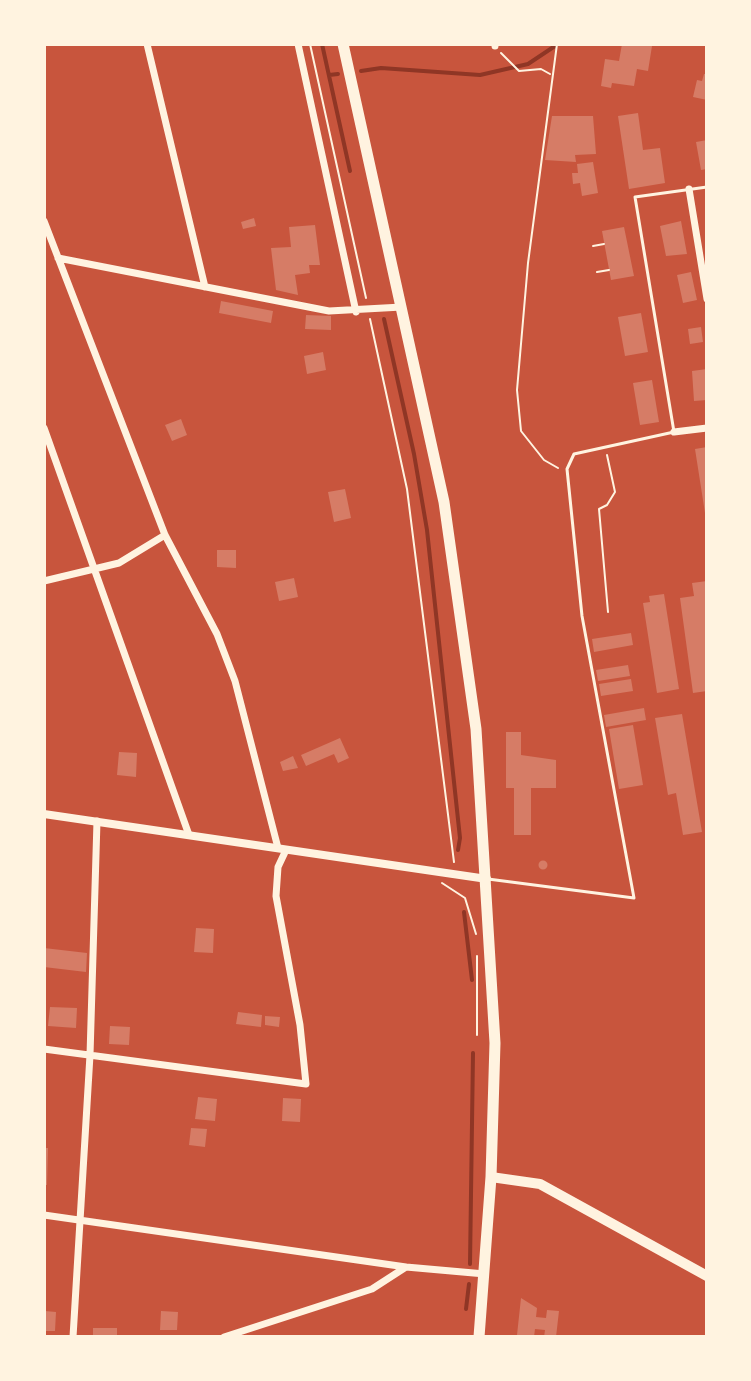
<!DOCTYPE html>
<style>
body{margin:0}
#map{position:relative;width:751px;height:1381px;overflow:hidden;background:#c8553d;font-family:Mulish,sans-serif}
canvas{display:block}
.frame{position:absolute;inset:0;border:46px solid #fff3e0;pointer-events:none}
</style>
<div id="map">
<canvas width="751" height="1381"></canvas>
<div class="frame"></div>
</div>
<script>
const g = document.querySelector('canvas').getContext('2d');
g.lineJoin = 'round';
const toPath = rows => new Path2D(rows.map(r => 'M' + r).join(''));
function strokePath(path, color, width, dash) { g.strokeStyle = color; g.lineWidth = width; g.lineCap = dash ? 'butt' : 'round'; g.setLineDash(dash || []); g.stroke(path); }
function fillPath(path, color) { g.fillStyle = color; g.fill(path, 'evenodd'); }
strokePath(toPath([
 [322,44,350,171],
 [361,71,381,68,480,75,528,64,555,46],
 [329,75,338,74],
 [384,319,414,454,427,530,460,838,458,850],
 [464,912,472,980],
 [470,1264,473,1053],
 [466,1309,469,1284]
]), '#8f3625', 4);
fillPath(toPath([
 [622,44,652,46,648,71,637,69,634,86,612,83,611,88,601,86,605,59,619,61],
 [704,74,707,74,707,100,693,97,697,80,702,81],
 [638,113,643,150,660,148,665,183,629,189,618,116],
 [552,116,593,116,596,154,575,155,576,162,545,160],
 [707,140,707,169,701,170,696,142],
 [593,162,598,193,582,196,580,183,573,184,572,173,578,173,577,164],
 [254,218,256,226,243,229,241,222],
 [681,221,687,254,666,256,660,226],
 [315,225,320,265,309,265,310,273,295,275,298,295,276,290,271,248,291,247,289,227],
 [624,227,634,276,611,280,602,231],
 [691,272,697,300,683,303,677,275],
 [221,301,273,311,271,323,219,313],
 [641,313,648,352,625,356,618,317],
 [306,315,331,316,331,330,305,329],
 [701,327,703,342,690,344,688,329],
 [323,352,326,370,307,374,304,356],
 [707,369,707,400,694,401,692,371],
 [652,380,659,422,640,425,633,383],
 [181,419,187,435,172,441,165,425],
 [707,447,707,513,705,513,695,449],
 [345,489,351,518,334,522,328,492],
 [217,550,236,550,236,568,217,567],
 [294,578,298,597,279,601,275,582],
 [707,581,707,691,693,693,680,598,694,596,692,583],
 [664,594,679,689,657,693,643,603,650,602,649,596],
 [631,633,633,645,594,652,592,639],
 [628,665,630,676,598,681,596,670],
 [631,679,633,691,601,696,599,684],
 [644,708,646,720,606,727,604,715],
 [682,714,702,832,683,835,676,793,668,795,655,718],
 [633,725,643,785,619,789,609,729],
 [506,732,521,732,521,755,556,760,556,788,531,788,531,835,514,835,514,788,506,788],
 [340,738,349,758,338,763,334,754,306,766,301,755],
 [119,752,137,753,136,777,117,775],
 [293,756,298,768,283,771,280,762],
 '538.5 865a4.5 4.5 0 1 1 9 0a4.5 4.5 0 1 1-9 0Z',
 [196,928,214,929,213,953,194,952],
 [44,948,87,953,86,972,44,967],
 [50,1007,77,1008,76,1028,48,1026],
 [238,1012,262,1015,261,1027,236,1024],
 [265,1016,280,1017,279,1027,265,1025],
 [110,1026,130,1027,129,1045,109,1044],
 [198,1097,217,1099,215,1121,195,1119],
 [283,1098,301,1099,300,1122,282,1121],
 [191,1128,207,1129,205,1147,189,1145],
 [44,1148,48,1148,47,1185,44,1185],
 [521,1298,537,1308,536,1317,546,1318,547,1310,559,1311,556,1337,544,1337,545,1330,535,1329,534,1337,517,1335],
 [45,1311,56,1312,55,1331,44,1331],
 [161,1311,178,1312,177,1330,160,1330],
 [93,1328,117,1328,117,1337,93,1337]
]), '#d67c66');
strokePath(toPath([
 [310,44,366,298],
 [557,44,528,263,517,390,521,431,544,460,558,468],
 [501,53,519,71,541,69,550,74],
 [593,246,604,244],
 [597,272,609,270],
 [370,319,407,489,454,862],
 [607,455,615,492,607,505,599,509,608,612],
 [442,883,465,898,476,934],
 [477,1035,477,956]
]), '#fff3e0', 2);
strokePath(toPath([
 [488,879,634,898,582,616,567,469,574,454,674,432,635,197,707,187]
]), '#fff3e0', 3);
strokePath(toPath([
 [147,44,205,287],
 [298,44,356,312],
 [495,46,495,44],
 [689,189,707,299],
 [44,221,165,535,217,634,235,681,278,848],
 [58,258,329,311,402,307],
 [44,428,189,835],
 [674,432,707,428],
 [44,581,119,563,165,535],
 [44,1049,306,1084,300,1025,276,896,278,867,286,850],
 [44,1215,406,1267],
 [73,1337,90,1055,97,821],
 [224,1337,372,1289,406,1267,485,1274]
]), '#fff3e0', 7);
strokePath(toPath([
 [44,814,487,879]
]), '#fff3e0', 8);
strokePath(toPath([
 [491,1177,540,1184,707,1276]
]), '#fff3e0', 10);
strokePath(toPath([
 [343,44,444,502,476,729,495,1043,491,1177,479,1337]
]), '#fff3e0', 11);
</script>
